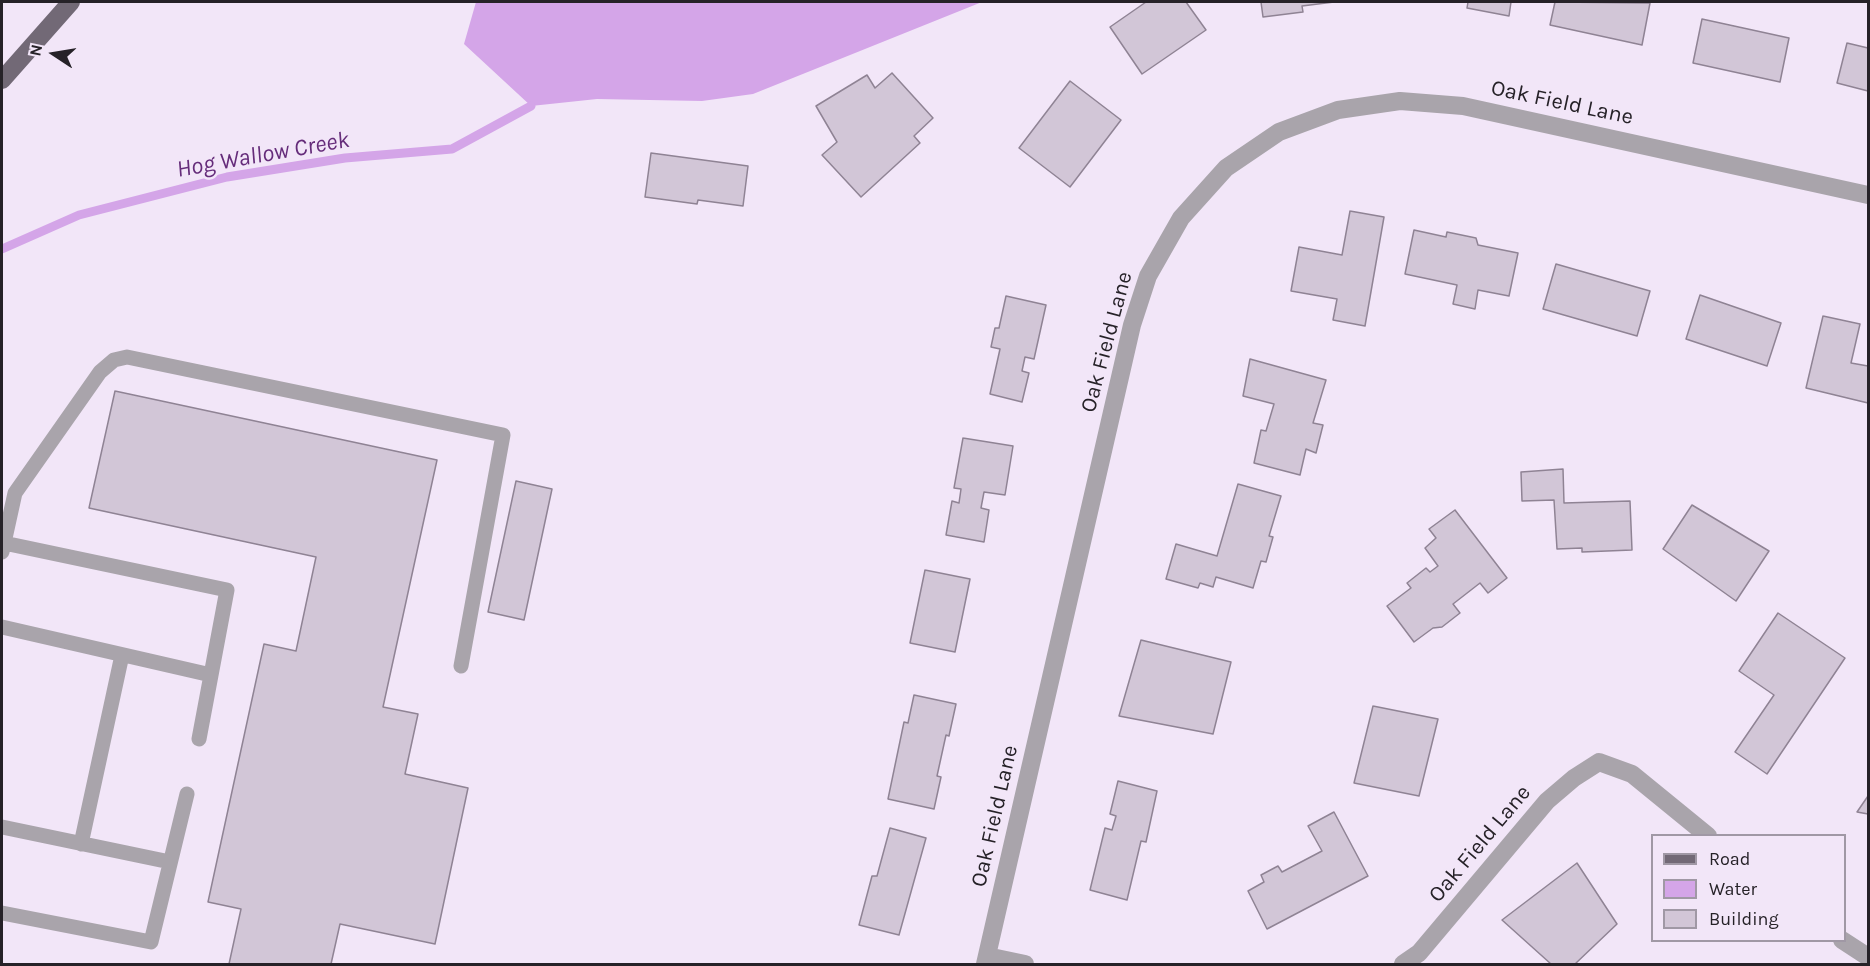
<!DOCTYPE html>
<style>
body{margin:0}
#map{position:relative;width:1870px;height:966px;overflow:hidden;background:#f2e6f8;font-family:Karla,sans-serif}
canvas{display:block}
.frame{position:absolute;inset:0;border:3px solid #262228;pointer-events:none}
.legend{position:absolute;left:1651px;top:834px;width:195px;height:108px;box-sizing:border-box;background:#f2e6f8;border:2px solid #a098a5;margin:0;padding:8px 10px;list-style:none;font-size:18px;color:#262228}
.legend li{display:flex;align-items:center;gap:12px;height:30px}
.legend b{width:30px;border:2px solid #a098a5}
.north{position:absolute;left:24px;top:24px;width:60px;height:60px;-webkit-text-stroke:4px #f2e6f8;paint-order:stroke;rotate:282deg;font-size:16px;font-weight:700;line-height:24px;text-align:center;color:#262228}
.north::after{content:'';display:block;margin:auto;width:21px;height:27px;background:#262228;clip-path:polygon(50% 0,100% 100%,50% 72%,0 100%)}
</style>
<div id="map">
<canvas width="1870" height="966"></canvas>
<div class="frame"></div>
<ul class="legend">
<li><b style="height:8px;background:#726976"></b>Road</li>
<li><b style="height:16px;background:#d4a5e8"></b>Water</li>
<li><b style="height:16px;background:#d2c6d7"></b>Building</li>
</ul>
<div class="north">N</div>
</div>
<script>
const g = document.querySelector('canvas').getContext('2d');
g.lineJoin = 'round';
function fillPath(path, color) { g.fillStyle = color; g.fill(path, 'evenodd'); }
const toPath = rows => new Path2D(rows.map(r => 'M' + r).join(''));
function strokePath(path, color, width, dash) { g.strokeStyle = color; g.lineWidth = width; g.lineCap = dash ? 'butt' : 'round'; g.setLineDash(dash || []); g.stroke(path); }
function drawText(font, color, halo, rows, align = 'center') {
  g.font = font + ' Karla,sans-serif'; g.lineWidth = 5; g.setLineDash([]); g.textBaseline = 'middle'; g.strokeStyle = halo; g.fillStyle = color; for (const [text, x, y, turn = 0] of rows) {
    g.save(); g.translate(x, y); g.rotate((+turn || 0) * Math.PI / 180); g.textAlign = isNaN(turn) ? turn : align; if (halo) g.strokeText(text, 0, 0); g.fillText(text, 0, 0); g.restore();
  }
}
fillPath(toPath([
 [476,2,982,2,753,94,702,101,597,99,531,106,464,44]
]), '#d4a5e8');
strokePath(toPath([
 [2,249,79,215,227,177,345,158,452,149,531,106]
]), '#d4a5e8', 9);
const building = toPath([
 [1146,2,1186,2,1206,30,1142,74,1110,27,1146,2],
 [1261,2,1334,2,1302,6,1303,12,1263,17,1261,2],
 [1468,2,1511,2,1509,16,1467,8,1468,2],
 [1555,2,1650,3,1642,45,1550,25,1555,2],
 [1702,19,1789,38,1780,82,1693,63,1702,19],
 [1847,43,1868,48,1868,91,1837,83,1847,43],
 [892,73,933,118,914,136,920,143,861,197,822,155,837,142,816,106,867,75,875,88,892,73],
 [1070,81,1121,120,1070,187,1019,148,1070,81],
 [651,153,748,166,743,206,698,200,697,204,645,197,651,153],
 [1350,211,1384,217,1365,326,1333,320,1337,299,1291,291,1299,247,1342,255,1350,211],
 [1414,230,1446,237,1447,232,1476,238,1478,245,1518,253,1509,296,1478,290,1475,309,1453,304,1457,285,1405,274,1414,230],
 [1556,264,1650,291,1637,336,1543,309,1556,264],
 [1700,295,1781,323,1767,366,1686,339,1700,295],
 [1006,296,1046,305,1034,359,1025,357,1022,371,1029,373,1022,402,990,394,1000,349,991,347,995,328,999,328,1006,296],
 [1823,316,1860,324,1851,363,1868,366,1868,362,1868,403,1806,388,1823,316],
 [1250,359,1326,380,1313,423,1323,425,1316,453,1306,449,1300,475,1254,463,1261,430,1266,431,1274,404,1243,396,1250,359],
 [115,391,437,460,383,707,418,714,405,774,468,788,435,944,340,924,331,964,229,964,241,909,208,902,264,644,296,651,316,557,89,508,115,391],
 [963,438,1013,446,1005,495,984,492,981,508,989,510,984,542,946,535,952,501,959,503,961,489,954,488,963,438],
 [1563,469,1564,503,1630,501,1632,550,1582,552,1582,548,1557,549,1554,500,1522,501,1521,472,1563,469],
 [516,481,552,489,524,620,488,612,516,481],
 [1238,484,1281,496,1269,536,1273,537,1266,562,1261,561,1253,588,1216,577,1213,587,1200,583,1198,588,1166,579,1176,544,1217,556,1238,484],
 [1692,505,1769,551,1736,601,1663,549,1692,505],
 [1455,510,1507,578,1488,593,1480,583,1453,604,1460,613,1442,627,1433,628,1414,642,1387,606,1411,588,1407,583,1426,568,1430,572,1438,566,1425,548,1436,538,1429,529,1455,510],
 [925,570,970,579,955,652,910,643,925,570],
 [1778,613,1845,658,1767,774,1735,752,1774,695,1739,671,1778,613],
 [1141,640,1231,662,1213,734,1119,716,1141,640],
 [914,695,956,704,949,736,946,735,937,776,941,777,934,809,888,799,904,722,908,723,914,695],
 [1373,706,1438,719,1419,796,1354,783,1373,706],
 [1118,781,1157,791,1146,842,1141,841,1127,900,1090,890,1105,828,1112,830,1116,816,1110,814,1118,781],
 [1868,796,1868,814,1857,812,1868,796],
 [1334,812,1368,876,1267,929,1248,891,1264,882,1261,875,1278,866,1282,872,1322,851,1308,826,1334,812],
 [890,828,926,838,899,935,859,925,872,876,877,876,890,828],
 [1577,863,1617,924,1575,964,1551,964,1502,920,1577,863]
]);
fillPath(building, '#d2c6d7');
strokePath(building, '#8f8394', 1.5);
strokePath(toPath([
 [4,543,227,590,199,739],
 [2,552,15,493,100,372,114,360,127,357,503,435,461,666],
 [2,627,211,675],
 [2,827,170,862],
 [81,844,122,655],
 [2,913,151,942,187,794]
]), '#a9a4ab', 15);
strokePath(toPath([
 [1842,940,1868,957],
 [987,956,1025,964],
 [985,964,1132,325,1148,276,1181,218,1226,168,1279,132,1338,110,1400,101,1463,106,1868,195],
 [1403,964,1419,953,1547,801,1574,778,1599,762,1632,774,1708,836]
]), '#a9a4ab', 18);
strokePath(toPath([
 [2,80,71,2]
]), '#726976', 18);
drawText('22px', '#262228', '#f2e6f8', [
 ["Oak Field Lane",1562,103,12],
 ["Oak Field Lane",1107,342,-75],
 ["Oak Field Lane",995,816,-77],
 ["Oak Field Lane",1480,844,-50]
]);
drawText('italic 24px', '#652c7a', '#f2e6f8', [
 ["Hog Wallow Creek",263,155,-10]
]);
</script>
